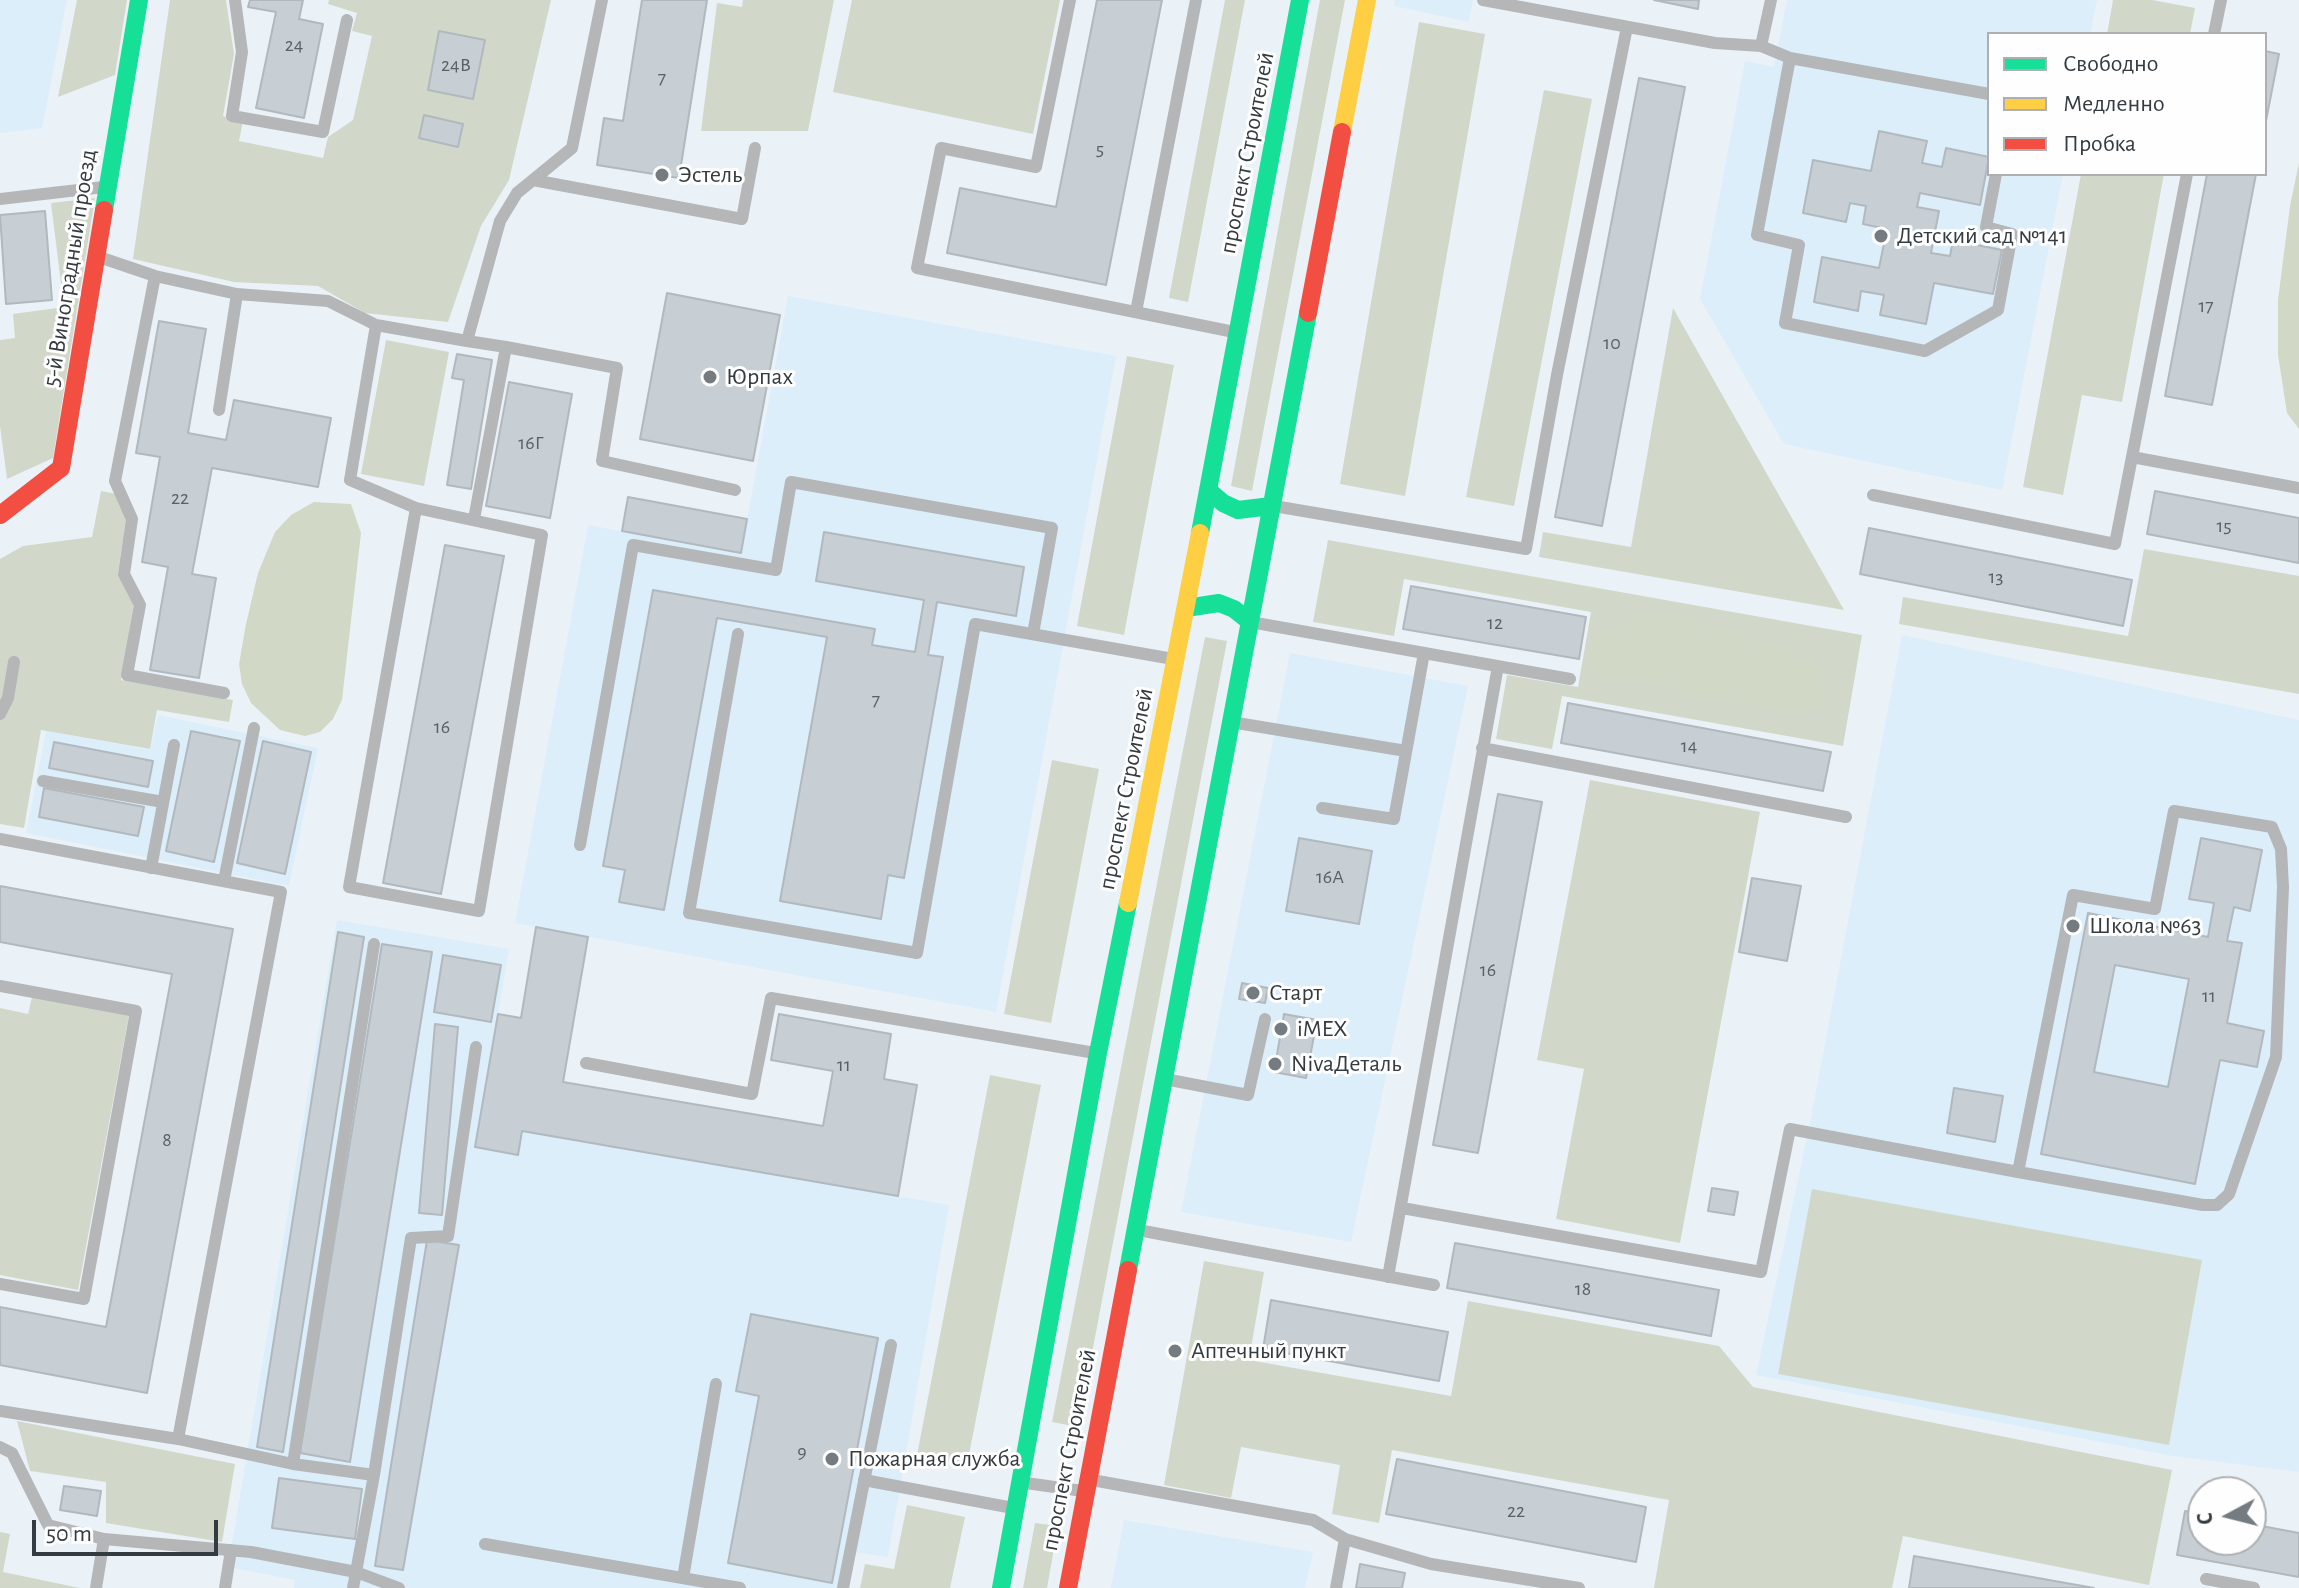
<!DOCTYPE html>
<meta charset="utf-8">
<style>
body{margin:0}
#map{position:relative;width:2299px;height:1588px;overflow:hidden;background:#eaf2f8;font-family:"Alegreya Sans",sans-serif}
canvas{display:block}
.legend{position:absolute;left:1987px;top:32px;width:280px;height:144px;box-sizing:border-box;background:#fefefe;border:2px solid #adb0b2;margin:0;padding:10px 14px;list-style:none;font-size:24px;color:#343c41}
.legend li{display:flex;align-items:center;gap:16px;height:40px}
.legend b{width:40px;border:2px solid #adb0b2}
.north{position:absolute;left:2187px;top:1476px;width:80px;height:80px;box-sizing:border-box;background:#fefefe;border:2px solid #adb0b2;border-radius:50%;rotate:263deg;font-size:22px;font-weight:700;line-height:32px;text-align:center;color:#343c41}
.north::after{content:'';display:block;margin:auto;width:28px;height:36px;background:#747c81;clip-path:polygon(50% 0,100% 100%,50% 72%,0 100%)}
.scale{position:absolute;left:32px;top:1520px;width:186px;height:36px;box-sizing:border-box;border:4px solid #343c41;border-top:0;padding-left:10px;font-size:24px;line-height:28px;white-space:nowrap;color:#343c41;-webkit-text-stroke:6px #fefefe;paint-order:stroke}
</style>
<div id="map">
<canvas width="2299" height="1588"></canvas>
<ul class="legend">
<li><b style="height:10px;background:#16e098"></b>Свободно</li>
<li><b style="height:10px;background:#ffcf43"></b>Медленно</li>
<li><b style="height:10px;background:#f24e42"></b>Пробка</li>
</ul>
<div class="north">С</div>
<div class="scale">50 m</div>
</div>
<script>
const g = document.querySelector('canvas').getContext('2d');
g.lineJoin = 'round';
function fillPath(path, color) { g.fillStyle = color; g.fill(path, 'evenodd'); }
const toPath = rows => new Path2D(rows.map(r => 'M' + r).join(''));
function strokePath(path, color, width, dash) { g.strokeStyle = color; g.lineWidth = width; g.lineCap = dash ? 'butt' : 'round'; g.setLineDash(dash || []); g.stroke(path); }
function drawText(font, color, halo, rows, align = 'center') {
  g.font = font + ' "Alegreya Sans",sans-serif'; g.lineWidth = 6; g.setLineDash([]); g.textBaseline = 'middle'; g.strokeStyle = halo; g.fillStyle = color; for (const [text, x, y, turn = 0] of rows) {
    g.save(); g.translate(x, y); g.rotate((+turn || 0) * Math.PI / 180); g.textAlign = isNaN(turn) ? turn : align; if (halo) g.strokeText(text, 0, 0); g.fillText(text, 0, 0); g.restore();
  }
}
fillPath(toPath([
 [0,0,67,0,42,128,0,133],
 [1395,0,1473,0,1469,22,1394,6],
 [1787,0,2097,0,2090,34,1989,34,1989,174,2063,174,2002,490,1784,444,1700,299,1745,61,1774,67],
 [788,296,1116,356,996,1012,515,923,588,525,741,553],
 [1902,635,2299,720,2299,1472,2173,1456,1756,1375,1808,1133],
 [1290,653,1468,686,1351,1242,1181,1212],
 [158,715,318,748,289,886,26,833,46,731,150,750],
 [337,920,509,949,476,1147,518,1155,522,1131,949,1205,888,1557,855,1552,849,1588,294,1588,295,1580,228,1567],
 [1124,1520,1313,1552,1305,1588,1111,1588]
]), '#dbeefa');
fillPath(toPath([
 [77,0,127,0,115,75,58,97],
 [170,0,226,0,234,54,223,116,243,121,239,141,323,158,328,137,353,120,372,36,352,31,357,13,328,4,329,0,551,0,509,180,481,226,448,322,365,313,318,286,234,282,133,259],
 [743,0,834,0,808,131,701,131,717,3,742,7],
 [852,0,1060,0,1033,134,833,92],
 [1225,0,1245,0,1188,302,1169,298],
 [1320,0,1345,0,1252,491,1231,486],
 [2113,0,2152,0,2195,8,2190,34,2107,34],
 [1419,22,1485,34,1405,496,1340,484],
 [1544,90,1592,99,1514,506,1466,497],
 [2081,174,2164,174,2122,402,2082,395,2063,495,2023,487],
 [95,198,53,458,7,479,0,426,0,340,15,338,13,314,64,307,51,203],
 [1673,308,1844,610,1539,557,1543,532,1631,547],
 [386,340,449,352,424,486,361,474],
 [1127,356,1174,365,1124,635,1077,626],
 [101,491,117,494,126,519,118,573,134,604,121,680,233,700,229,722,157,710,150,749,41,730,24,828,0,824,0,559,23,546,92,537],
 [1328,540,1862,635,1843,746,1562,696,1552,749,1496,739,1507,675,1578,687,1591,612,1404,579,1394,636,1313,622],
 [2144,549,2299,576,2299,694,1899,624,1903,597,2128,636],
 [1205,637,1227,641,1078,1427,1052,1422],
 [1052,760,1099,769,1051,1023,1004,1014],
 [1590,780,1760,812,1680,1243,1556,1219,1584,1069,1537,1060],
 [32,997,129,1015,78,1290,0,1275,0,1008,28,1014],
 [990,1075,1041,1085,967,1465,917,1455],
 [1812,1189,2202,1260,2169,1445,1778,1374],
 [1204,1261,1264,1272,1249,1360,1451,1396,1468,1301,1719,1346,1753,1387,2172,1470,2149,1585,1903,1536,1892,1588,1654,1588,1669,1500,1392,1450,1379,1523,1332,1514,1340,1465,1241,1447,1231,1498,1164,1485],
 [17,1421,235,1464,222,1542,106,1523,106,1482,30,1471],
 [907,1505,965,1517,950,1588,860,1588,865,1564,894,1569],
 [1035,1523,1058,1526,1047,1588,1023,1588],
 [0,1532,10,1534,3,1572,80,1588,0,1588]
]), '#d2d8c9');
fillPath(toPath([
 [2299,163,2299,429,2287,413,2278,355,2278,300,2290,206],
 [314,502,351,504,361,533,342,700,333,719,320,732,305,736,280,730,251,703,242,684,239,664,246,624,258,573,275,532,291,515],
 [1643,617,1684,619,1792,654,1811,664,1818,672,1822,681,1824,698,1818,706,1787,709,1696,696,1665,683,1613,677,1602,674,1593,668,1591,649,1599,634]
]), '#d2d8c6');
const building = toPath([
 [250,0,303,0,299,19,323,24,304,118,256,108,276,12,248,7,250,0],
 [642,0,707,0,679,178,597,165,604,118,623,121,642,0],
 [1097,0,1162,0,1106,285,947,253,960,188,1056,207,1097,0],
 [1654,0,1699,0,1698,9,1654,0],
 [439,31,485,40,473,99,428,90,439,31],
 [2265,51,2279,54,2265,126,2265,51],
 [1639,78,1685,87,1602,526,1555,517,1639,78],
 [424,115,463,124,458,147,419,138,424,115],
 [1879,131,1927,141,1922,163,1942,167,1946,148,1989,157,1980,205,1920,193,1917,207,1939,211,1931,253,1950,256,1953,240,2002,250,1993,294,1934,283,1926,324,1880,315,1884,295,1861,291,1858,311,1814,302,1822,257,1879,268,1887,229,1863,224,1866,206,1850,203,1846,222,1803,213,1813,160,1871,171,1879,131],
 [2207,174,2256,174,2212,405,2165,396,2207,174],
 [45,211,52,300,6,304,0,215,45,211],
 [667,293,780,315,753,461,640,439,667,293],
 [159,321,206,329,188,433,226,440,234,400,331,418,318,487,212,468,192,574,216,578,199,678,150,670,168,567,142,562,160,457,136,453,159,321],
 [457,354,492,360,471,489,447,485,464,380,452,378,457,354],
 [509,382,572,394,550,518,486,506,509,382],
 [2155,491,2299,518,2299,563,2147,534,2155,491],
 [628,497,747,519,741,553,622,531,628,497],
 [1869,528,2132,580,2123,626,1860,574,1869,528],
 [824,532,1024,567,1016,616,937,602,928,655,943,657,904,878,888,875,881,919,780,901,827,637,717,618,664,910,619,902,625,870,603,866,653,590,875,629,872,645,915,652,924,600,816,581,824,532],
 [445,545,504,556,441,894,383,883,445,545],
 [1411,586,1586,617,1579,659,1403,629,1411,586],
 [1568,703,1831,752,1823,791,1561,743,1568,703],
 [191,731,240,741,214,862,166,851,191,731],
 [263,741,311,752,285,874,237,863,263,741],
 [54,742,153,761,148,787,49,768,54,742],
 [44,788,144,807,138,836,39,817,44,788],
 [1498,794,1542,802,1478,1153,1433,1145,1498,794],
 [1299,838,1372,851,1359,924,1286,911,1299,838],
 [2201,838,2262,850,2250,911,2234,907,2227,941,2242,943,2227,1023,2264,1031,2257,1067,2220,1060,2195,1184,2041,1154,2088,913,2208,937,2214,903,2189,899,2201,838],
 [2115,965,2189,979,2168,1087,2094,1072,2115,965],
 [1752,878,1801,886,1787,961,1739,952,1752,878],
 [0,886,233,929,147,1393,0,1365,0,1307,106,1327,172,974,0,942,0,886],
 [536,927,588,937,563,1082,823,1126,833,1071,771,1060,779,1014,891,1034,884,1079,917,1085,898,1196,522,1131,518,1155,475,1147,498,1014,521,1018,536,927],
 [338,932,364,937,283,1452,257,1447,338,932],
 [382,944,432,952,350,1462,300,1453,382,944],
 [443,955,501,965,491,1022,434,1012,443,955],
 [1242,983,1268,988,1265,1003,1239,999,1242,983],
 [1284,1014,1317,1020,1306,1078,1274,1072,1284,1014],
 [435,1024,458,1027,442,1215,419,1213,435,1024],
 [1954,1088,2003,1096,1995,1142,1947,1133,1954,1088],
 [1712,1188,1738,1192,1734,1215,1708,1211,1712,1188],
 [427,1240,459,1245,403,1570,375,1566,427,1240],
 [1455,1243,1719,1290,1711,1336,1447,1288,1455,1243],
 [1271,1300,1448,1332,1439,1381,1263,1349,1271,1300],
 [751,1314,878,1338,832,1583,728,1563,759,1396,736,1391,751,1314],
 [1397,1459,1646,1507,1636,1562,1386,1514,1397,1459],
 [279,1478,362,1489,355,1539,272,1528,279,1478],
 [64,1486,101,1491,97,1516,60,1510,64,1486],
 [2185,1511,2203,1515,2203,1540,2251,1540,2251,1524,2299,1533,2299,1577,2177,1555,2185,1511],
 [1914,1556,2094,1588,1909,1588,1914,1556],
 [1360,1564,1405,1573,1402,1588,1356,1588,1360,1564]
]);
fillPath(building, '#c7cfd4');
strokePath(building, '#b1b9be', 2);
strokePath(toPath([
 [235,0,242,52,232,116,323,132,347,20],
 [1070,0,1036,167,941,148,917,268,1234,332],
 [1483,0,1715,43,1761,46,1790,58,1989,94],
 [2214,34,2221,0],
 [1761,46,1771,0],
 [1790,58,1757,235,1799,245,1785,323,1925,351,1998,310,2012,234,1986,227,1996,174],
 [2187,174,2132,457,2299,488],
 [533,180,742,219,755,148],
 [0,199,104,187],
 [99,257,155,276,237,294,328,301,376,325,467,341],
 [155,276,115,481,132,519,124,574,140,605,127,675,224,693],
 [1136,312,1196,0],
 [376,325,350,480,416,508,542,535,479,911,349,887,416,508],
 [506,347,617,368,602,461,735,490],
 [219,410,237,294],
 [1873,495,2115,544,2132,457],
 [1274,506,1526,549,1557,375,1627,27],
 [474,519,506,347,467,341,500,221,517,193,572,148,602,0],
 [1256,623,1570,679],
 [738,634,689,913,917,953,975,624,1173,659],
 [0,714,8,698,14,662],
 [1237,723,1406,751],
 [1482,748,1846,817],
 [43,781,163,802],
 [1322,808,1394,819,1424,653],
 [0,839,281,892,178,1439],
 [580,845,633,545,776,570,791,482,1052,528,1033,634],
 [151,868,174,745],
 [224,881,254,728],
 [0,986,136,1011,84,1299,0,1284],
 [586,1063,752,1094,771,998,1095,1053],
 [1170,1080,1248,1095,1265,1019],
 [1402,1208,1761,1272,1790,1129,2018,1172,2203,1205,2217,1205,2229,1194,2276,1057,2283,887,2281,849,2272,827,2174,811,2155,909,2073,895,2018,1172],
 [1138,1230,1434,1285],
 [1388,1277,1498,666],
 [0,1411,178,1439,293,1464,374,1475,411,1238,448,1236,476,1047],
 [0,1447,12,1453,48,1525,104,1539,251,1552,356,1572,399,1588],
 [293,1464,374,944],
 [864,1480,1013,1508],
 [1092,1480,1313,1520,1345,1539,1431,1564,1579,1588],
 [1026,1483,1083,1491],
 [485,1544,740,1588],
 [683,1578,716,1384],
 [2206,1579,2254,1588],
 [96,1588,104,1539],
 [225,1588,231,1550],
 [353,1588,374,1475],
 [843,1588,891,1345],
 [1336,1588,1345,1539]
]), '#b4b6b8', 12);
strokePath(toPath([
 [104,210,139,0],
 [1208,490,1223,503,1238,510,1271,506],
 [1200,533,1300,0],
 [1186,608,1219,603,1234,609,1249,621],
 [1128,1270,1308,313],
 [1001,1588,1098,1053,1128,903]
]), '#16e098', 18);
strokePath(toPath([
 [1342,132,1367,0],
 [1128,903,1200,533]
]), '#ffcf43', 18);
strokePath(toPath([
 [1308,313,1342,132],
 [0,515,61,468,104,210],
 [1068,1588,1128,1270]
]), '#f24e42', 18);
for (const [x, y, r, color] of [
 [662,175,8,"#747c81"],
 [1881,236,8,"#747c81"],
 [710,377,8,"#747c81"],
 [2073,926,8,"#747c81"],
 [1253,993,8,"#747c81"],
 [1281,1029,8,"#747c81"],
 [1275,1064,8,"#747c81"],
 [1175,1351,8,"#747c81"],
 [832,1459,8,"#747c81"]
]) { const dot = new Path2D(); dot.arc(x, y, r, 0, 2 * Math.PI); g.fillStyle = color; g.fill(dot); strokePath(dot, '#fefefe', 3); }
drawText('20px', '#596166', null, [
 ["24",294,45],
 ["24В",456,65],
 ["7",662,78],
 ["5",1100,149],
 ["17",2206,306],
 ["10",1612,343],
 ["16Г",531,443],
 ["22",180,498],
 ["15",2224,526],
 ["13",1996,577],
 ["12",1495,623],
 ["7",876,700],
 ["16",442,727],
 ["14",1689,746],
 ["16А",1330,877],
 ["16",1488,970],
 ["11",2209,996],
 ["11",844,1065],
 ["8",167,1140],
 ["18",1583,1289],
 ["9",802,1452],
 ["22",1516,1511]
]);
drawText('24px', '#343c41', '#fefefe', [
 ["проспект Строителей",1247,153,-79],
 ["5-й Виноградный проезд",70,268,-81],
 ["проспект Строителей",1126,789,-79],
 ["проспект Строителей",1069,1450,-79]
]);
drawText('24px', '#343c41', '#fefefe', [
 ["Эстель",678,175],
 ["Детский сад №141",1897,236],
 ["Юрпах",726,377],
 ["Школа №63",2089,926],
 ["Старт",1269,993],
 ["iMEX",1297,1029],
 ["NivaДеталь",1291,1064],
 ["Аптечный пункт",1191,1351],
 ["Пожарная служба",848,1459]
], 'left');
</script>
